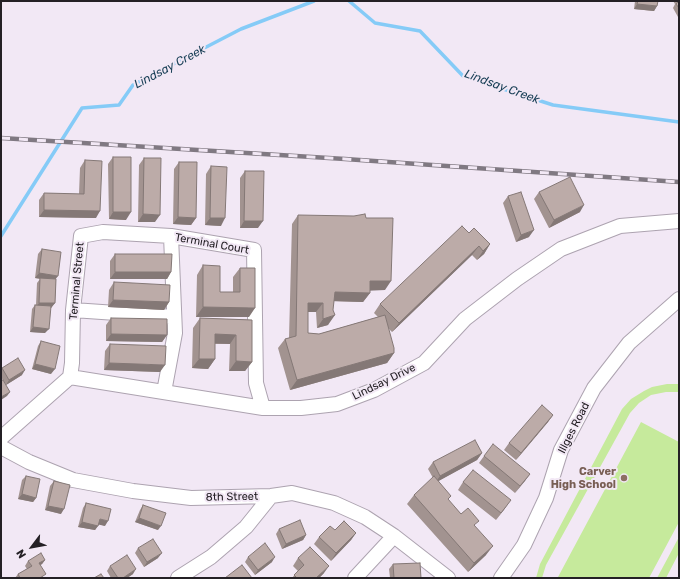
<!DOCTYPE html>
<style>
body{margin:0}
#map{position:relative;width:680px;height:579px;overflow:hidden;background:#f2e8f5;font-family:Rubik,sans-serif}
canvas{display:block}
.frame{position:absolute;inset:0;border:2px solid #242025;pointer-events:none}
.north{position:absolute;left:12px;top:527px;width:40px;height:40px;-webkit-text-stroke:3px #f2e8f5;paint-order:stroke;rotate:238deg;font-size:11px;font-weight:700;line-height:16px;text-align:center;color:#242025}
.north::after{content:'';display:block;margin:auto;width:14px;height:18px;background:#242025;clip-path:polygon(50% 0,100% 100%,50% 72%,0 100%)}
</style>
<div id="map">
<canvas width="680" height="579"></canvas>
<div class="frame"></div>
<div class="north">N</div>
</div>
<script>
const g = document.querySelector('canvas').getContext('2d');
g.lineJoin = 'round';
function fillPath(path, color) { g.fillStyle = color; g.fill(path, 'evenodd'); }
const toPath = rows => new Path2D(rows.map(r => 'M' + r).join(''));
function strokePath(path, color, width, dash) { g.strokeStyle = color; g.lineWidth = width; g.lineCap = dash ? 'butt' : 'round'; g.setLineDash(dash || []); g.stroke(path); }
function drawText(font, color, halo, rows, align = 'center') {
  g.font = font + ' Rubik,sans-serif'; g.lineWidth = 4; g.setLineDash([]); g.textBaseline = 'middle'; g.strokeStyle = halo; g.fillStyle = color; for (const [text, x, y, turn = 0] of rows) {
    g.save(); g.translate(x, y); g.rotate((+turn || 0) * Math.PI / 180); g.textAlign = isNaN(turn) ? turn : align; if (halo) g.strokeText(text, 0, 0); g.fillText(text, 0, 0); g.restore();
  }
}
fillPath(toPath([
 [667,384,679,384,679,392,666,392,651,395,639,403,630,413,546,565,542,578,536,578,540,564,622,409,631,399,644,391,652,387],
 [641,422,679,442,679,522,649,578,560,578,558,577],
 [679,537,679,553,666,578,657,578]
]), '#c6ea9c');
strokePath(toPath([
 [349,1,375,23,420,31,463,76,553,105,679,122],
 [1,236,82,108,119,105,133,85,241,29,314,1]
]), '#85cbf7', 3.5);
const minor = toPath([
 [73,310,174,317],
 [70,377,263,408,301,408,337,404,374,390,424,363,465,319,517,279,561,249,620,226,679,221],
 [70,377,72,363,73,310,81,236,103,232,171,236,254,250,256,383,263,408],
 [164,392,175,333,171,236],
 [1,438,70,377],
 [1,447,29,462,73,480,133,491,191,498,271,496,292,493,334,503,365,517,394,536,448,578],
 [178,578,211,557,246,527,271,496],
 [355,578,394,536],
 [501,578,524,545,546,498,561,450,594,388,629,343,679,299]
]);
strokePath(minor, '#ada3b0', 16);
strokePath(minor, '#fff', 14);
const rail = toPath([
 [1,138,345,159,679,182]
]);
strokePath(rail, '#807982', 4.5);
strokePath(rail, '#f2e8f5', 3, [9]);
fillPath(toPath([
 [635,1,658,1,657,6,654,11,634,9],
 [673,1,679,1,679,16,678,17,673,8,675,4],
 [113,157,126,220,109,219,108,164],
 [144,158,155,222,138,222,139,165],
 [85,160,96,218,39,217,39,200,44,193,79,194,80,168],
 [179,162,196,218,191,225,173,224,174,169],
 [211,166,221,226,205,225,206,174],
 [245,171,258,228,240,228,240,178],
 [539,192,580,212,549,228,534,199],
 [508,196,529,237,516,242,503,203],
 [298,215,385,290,370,290,370,293,363,302,334,301,328,325,317,328,316,312,308,312,308,333,319,334,378,317,374,313,380,304,469,233,490,244,484,254,477,260,472,255,392,332,388,328,394,353,387,363,290,390,278,348,285,339,289,338,292,224],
 [42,249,56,280,55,303,51,308,50,308,45,333,30,332,32,309,35,305,36,305,37,283,40,279,35,278,38,254],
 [115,254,171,272,167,279,110,279,110,261],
 [203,265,220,292,233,292,233,277,240,268,249,317,196,317,197,275],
 [114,282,169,302,164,310,108,307,109,290],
 [111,318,167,335,162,342,106,341,106,325],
 [200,318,252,320,252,362,245,371,229,371,230,344,215,344,215,359,208,369,192,368,193,328],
 [41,341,51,374,32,369,38,346],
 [110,344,160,372,104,370,105,351],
 [2,368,22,375,6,385,1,377,1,369],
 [553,415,548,422,516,460,504,450,509,443],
 [482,453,477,460,438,481,448,500,461,514,475,526,486,555,468,572,407,504,414,495,433,478,428,469,433,462],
 [484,456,530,474,515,493,479,463],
 [26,476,36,498,33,502,18,499,22,480],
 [54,481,61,514,45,510,50,486],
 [463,482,506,507,496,520,458,490],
 [86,503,105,526,99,524,95,530,78,527,83,508],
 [143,505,158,530,135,522,140,510],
 [279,529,306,535,303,540,282,549,276,534],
 [335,530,356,533,351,540,331,561,314,544,319,537],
 [138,548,158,558,144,567,135,553],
 [248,557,272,562,255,575,245,562],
 [298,558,324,573,319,578,292,578,298,571,293,566],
 [45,560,42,564,40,565,43,578,15,578,18,574,27,569,25,566,28,561],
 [393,564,421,578,390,578,389,569],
 [110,566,133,574,127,578,111,578,107,571]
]), '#a29390');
fillPath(toPath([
 [637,4,657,6,654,11,634,9],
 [584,205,580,212,549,228,554,220],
 [44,210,100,211,96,218,39,217],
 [113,212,131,212,126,220,109,219],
 [143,214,160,215,155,222,138,222],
 [178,217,196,218,191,225,173,224],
 [210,218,225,218,221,226,205,225],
 [244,221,263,221,258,228,240,228],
 [534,230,529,237,516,242,521,235],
 [490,244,484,254,477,260,483,251],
 [479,246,472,255,392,332,399,323],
 [115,272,171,272,167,279,110,279],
 [39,273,58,276,55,280,35,278],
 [370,281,391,281,385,290,363,291],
 [335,292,370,293,363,302,328,301],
 [113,300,169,302,164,310,108,307],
 [39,303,55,303,51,308,36,307],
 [308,303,323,303,316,312,302,312],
 [203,307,255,308,249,317,196,317],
 [335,315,328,325,317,328,323,319],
 [33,327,49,329,45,333,30,332],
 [111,334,167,335,162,342,106,341],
 [215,334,236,335,230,344,209,343],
 [394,353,387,363,290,390,297,380],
 [199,359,215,359,208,369,192,368],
 [236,361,252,362,245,371,229,371],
 [109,363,165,365,160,372,104,370],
 [35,364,55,369,51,374,32,369],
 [25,370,22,375,6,385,9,380],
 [10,392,7,396,1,400,1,397],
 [553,415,548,422,516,460,521,453],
 [482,453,477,460,435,483,440,476],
 [530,474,525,481,515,493,520,486],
 [22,494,36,498,33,502,18,499],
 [511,500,506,507,496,520,501,513],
 [48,506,64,509,61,514,45,510],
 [139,518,161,526,158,530,135,522],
 [100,519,108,521,105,526,96,524],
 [82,522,98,526,95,530,78,527],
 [356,533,351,540,331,561,336,553],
 [306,535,303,540,282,549,286,544],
 [493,546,486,555,468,572,474,563],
 [162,553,158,558,144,567,147,562],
 [275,557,272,562,255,575,258,570],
 [45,560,42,564,36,568,39,563],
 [329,566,324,573,319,578,316,578],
 [136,569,133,574,127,578,123,578]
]), '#847876');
const building = toPath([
 [638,1,658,1,657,6,637,4,638,1],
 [679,1,679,8,676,4,679,1],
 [113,157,131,157,131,212,113,212,113,157],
 [144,158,161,158,160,215,143,214,144,158],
 [85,160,102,161,100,211,44,210,44,193,84,194,85,160],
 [179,162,197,162,196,218,178,217,179,162],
 [211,166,227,167,225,218,210,218,211,166],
 [245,171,264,171,263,221,244,221,245,171],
 [570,177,584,205,554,220,539,192,570,177],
 [521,192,534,230,521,235,508,196,521,192],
 [365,214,366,218,393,218,391,281,370,281,370,293,335,292,333,310,335,315,323,319,323,303,308,303,308,333,319,334,385,315,394,348,394,353,297,380,285,339,296,336,298,215,354,216,365,214],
 [462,226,469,233,474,228,490,244,483,251,479,246,399,323,380,304,462,226],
 [42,249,61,252,58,276,39,273,42,249],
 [115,254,172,254,171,272,115,272,115,254],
 [203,265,220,266,220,292,240,292,240,268,255,268,255,308,203,307,203,265],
 [40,278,56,279,55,303,39,303,40,278],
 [114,282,170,285,169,302,113,300,114,282],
 [35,305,51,306,49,329,33,327,35,305],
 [111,318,167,319,167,335,111,334,111,318],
 [200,318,252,320,252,362,236,361,236,335,215,334,215,359,199,359,200,318],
 [41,341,60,346,55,369,35,364,41,341],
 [110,344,166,346,165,365,109,363,110,344],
 [18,358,25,370,9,380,2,368,18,358],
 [3,380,10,392,1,397,1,381,3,380],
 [542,405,553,415,521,453,509,443,542,405],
 [475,440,482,453,440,476,433,462,475,440],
 [493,444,530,474,520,486,484,456,493,444],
 [473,470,511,500,501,513,463,482,473,470],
 [26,476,40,479,36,498,22,494,26,476],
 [434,476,451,496,448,499,461,514,468,508,479,521,474,525,493,546,474,563,414,495,434,476],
 [54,481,70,485,64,509,48,506,54,481],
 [86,503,111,509,108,521,100,519,98,526,82,522,86,503],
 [143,505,166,513,161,526,139,518,143,505],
 [300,520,306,535,286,544,279,529,300,520],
 [344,521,356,533,336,553,319,537,330,526,335,530,344,521],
 [153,539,162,553,147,562,138,548,153,539],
 [265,543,275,557,258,570,248,557,265,543],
 [310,547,329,566,316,578,297,578,294,575,304,565,298,558,310,547],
 [41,553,45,560,39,563,46,574,40,578,20,578,18,574,32,566,28,561,41,553],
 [127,555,136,569,123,578,118,578,110,566,127,555],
 [420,563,421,578,394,578,393,564,420,563],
 [242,565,252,578,225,578,242,565],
 [101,574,104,578,94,578,101,574]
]);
fillPath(building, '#bcaba8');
strokePath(building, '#847876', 1);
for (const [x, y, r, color] of [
 [624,478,4,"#8d6e63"]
]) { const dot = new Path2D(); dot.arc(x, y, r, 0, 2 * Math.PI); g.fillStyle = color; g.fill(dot); strokePath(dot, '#f2e8f5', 1.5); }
drawText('11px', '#242025', '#f2e8f5', [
 ["Terminal Court",212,244,10],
 ["Terminal Street",77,281,-85],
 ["Lindsay Drive",384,382,-26],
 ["Illges Road",574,428,-63],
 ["8th Street",232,497,-1]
]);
drawText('bold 11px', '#785e54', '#f2e8f5', [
 ["Carver",616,472],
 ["High School",616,485]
], 'right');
drawText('italic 12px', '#163d54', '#f2e8f5', [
 ["Lindsay Creek",170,67,-28],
 ["Lindsay Creek",502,87,20]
]);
</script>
